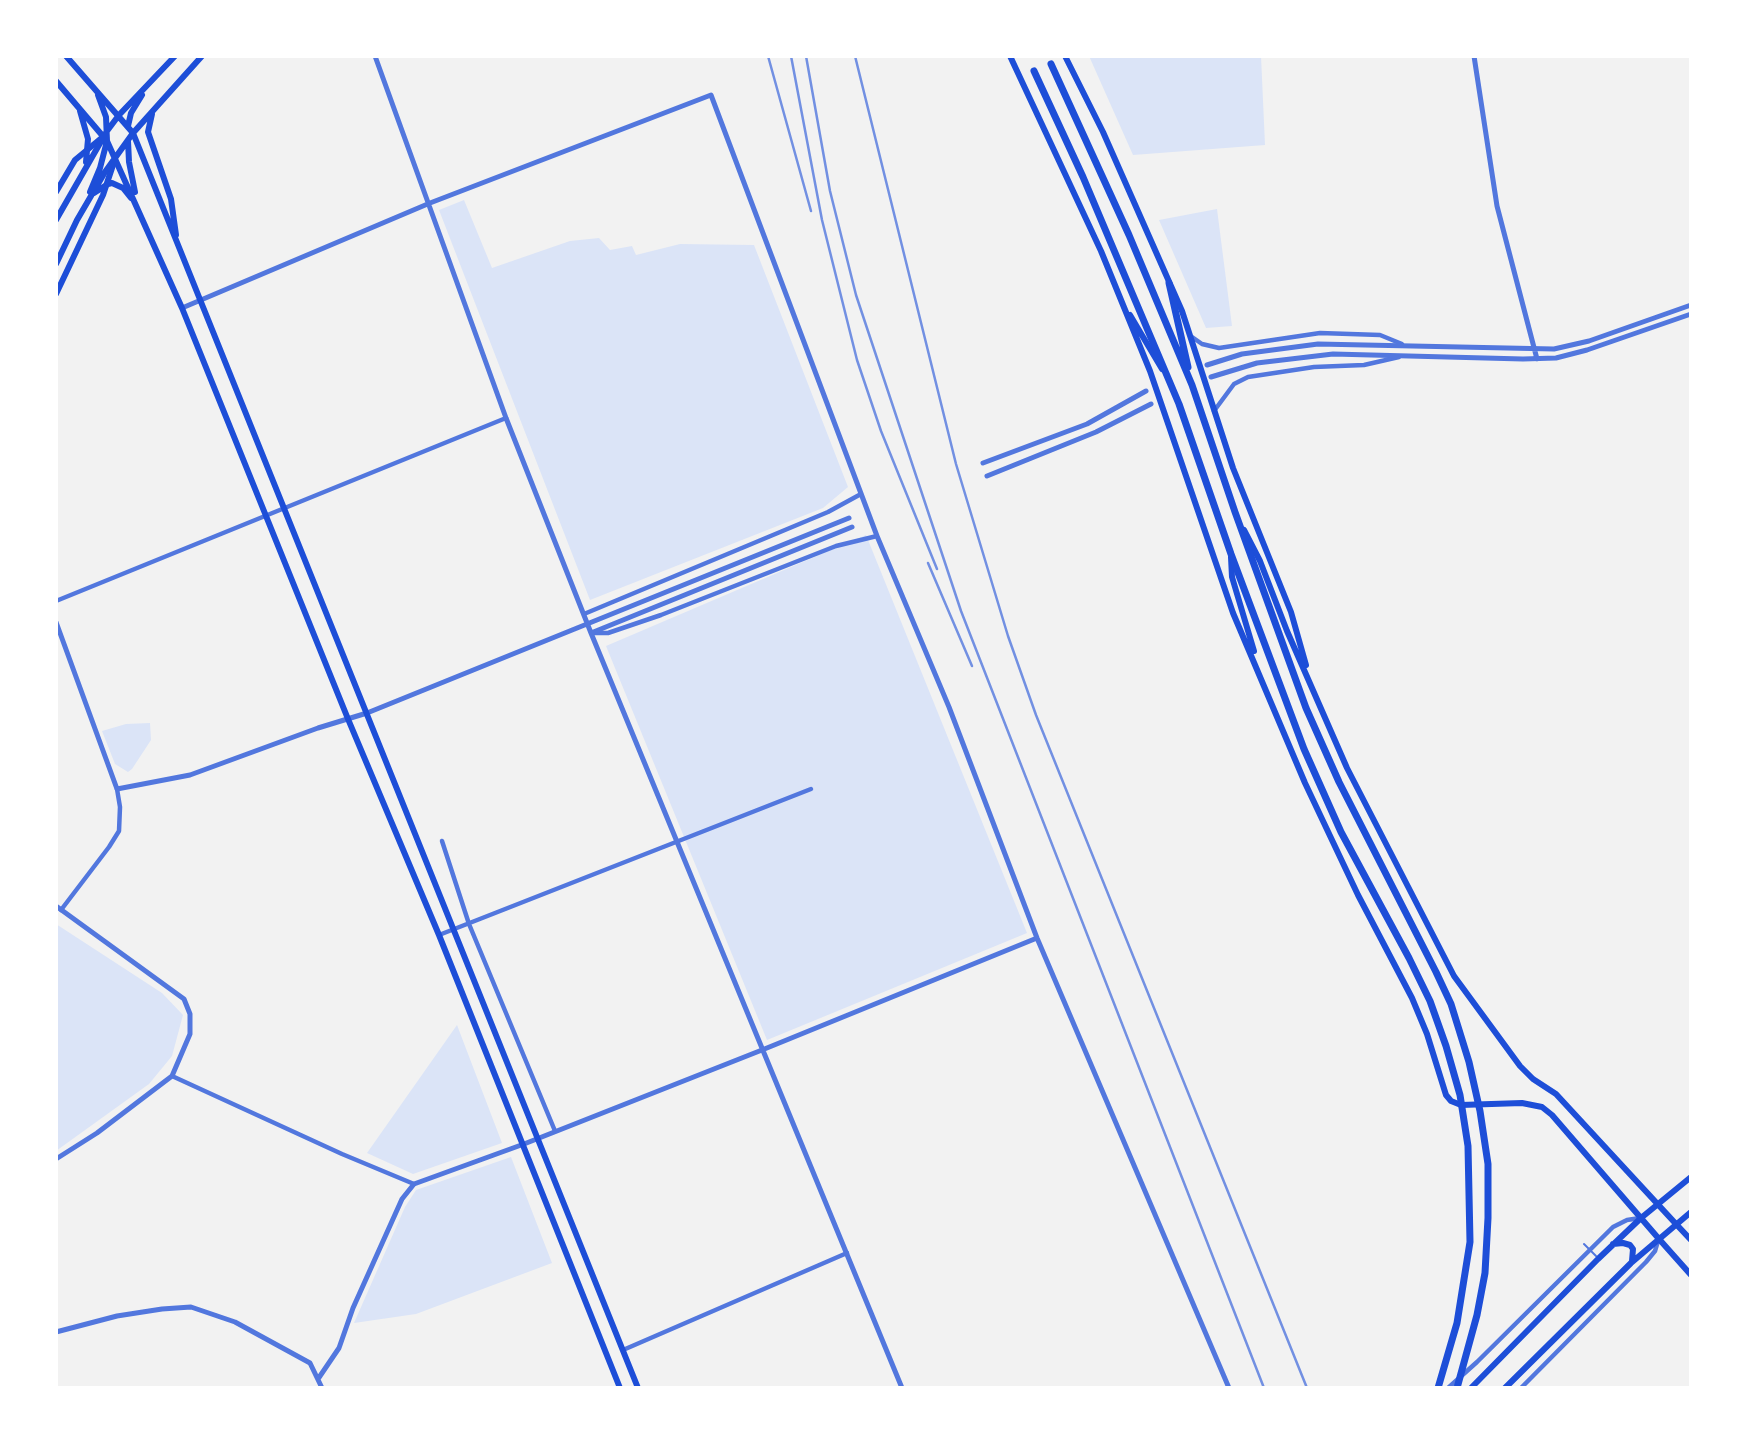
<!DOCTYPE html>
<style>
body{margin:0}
#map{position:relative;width:1747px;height:1444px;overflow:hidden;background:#f2f2f2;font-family:Lora,serif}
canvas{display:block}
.frame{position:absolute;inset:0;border:58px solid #fff;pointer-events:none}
</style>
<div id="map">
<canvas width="1747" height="1444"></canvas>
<div class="frame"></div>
</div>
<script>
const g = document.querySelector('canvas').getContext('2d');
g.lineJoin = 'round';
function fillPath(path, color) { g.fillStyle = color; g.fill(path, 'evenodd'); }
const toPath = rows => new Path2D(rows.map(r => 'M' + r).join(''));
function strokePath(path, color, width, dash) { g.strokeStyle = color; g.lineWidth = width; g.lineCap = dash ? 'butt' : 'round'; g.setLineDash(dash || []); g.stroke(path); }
fillPath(toPath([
 [1089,56,1261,56,1265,145,1133,155],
 [464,200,492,268,570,241,599,238,610,250,632,246,636,255,680,244,754,245,848,487,823,508,590,600,439,210],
 [1217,209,1232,326,1206,328,1159,220],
 [866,535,1027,933,767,1040,606,646],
 [150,723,151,740,132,769,128,772,115,764,102,731,126,724],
 [56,924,162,993,183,1015,172,1056,149,1084,56,1151],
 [457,1025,502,1143,413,1174,367,1153],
 [511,1157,552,1263,416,1314,354,1323,405,1207,416,1190]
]), '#dbe4f7');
strokePath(toPath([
 [1584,1244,1596,1256]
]), '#5277de', 2);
strokePath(toPath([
 [1192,337,1202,344,1219,348,1320,333,1380,335,1402,344],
 [1214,411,1234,384,1248,377,1314,367,1364,365,1399,357],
 [56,601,506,418],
 [584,614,828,512,861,494],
 [592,633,608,633,661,615,836,546,877,536],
 [442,841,469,924,555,1131],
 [61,910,109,847,119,831,120,807,117,789],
 [439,935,811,789],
 [172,1076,342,1154,414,1184],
 [623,1350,847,1253],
 [1448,1388,1477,1362,1613,1227,1627,1220,1640,1218],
 [1521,1388,1646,1262,1655,1251,1658,1241]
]), '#5277de', 4.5);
strokePath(toPath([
 [375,56,506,418,591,633,902,1388],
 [1474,56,1497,206,1537,359],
 [182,308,430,203,711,95,877,536,949,707,1037,938,1229,1388],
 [1207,365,1242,354,1318,344,1554,349,1589,341,1691,305],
 [1211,377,1257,363,1333,354,1523,359,1556,358,1587,350,1691,314],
 [983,463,1087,424,1146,391],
 [987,476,1096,432,1151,404],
 [56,622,117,789,190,775,318,728,367,713,849,518],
 [591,633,852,527],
 [56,906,184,999,190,1014,190,1034,172,1076,97,1133,56,1159],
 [56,1332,117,1316,162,1309,191,1307,235,1322,310,1363,322,1388],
 [318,1379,339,1348,353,1308,402,1199,414,1184,524,1144,762,1050,1037,938]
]), '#5277de', 5);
strokePath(toPath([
 [56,192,75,160,104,136],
 [56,294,103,195,114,162],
 [1676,1224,1691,1240],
 [1659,1239,1691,1275]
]), '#1d4ed8', 6);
strokePath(toPath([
 [66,56,133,133,638,1388],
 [1010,56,1101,251,1150,371,1233,613,1305,783,1358,895,1412,998,1427,1034,1446,1095,1451,1101,1461,1105,1522,1103,1542,1107,1552,1115,1659,1239],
 [1065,56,1103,132,1182,311,1233,468,1291,612,1306,665],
 [56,81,107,141,182,308,348,719,439,935,620,1388],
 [80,111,88,139,86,162],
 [152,114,148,132,171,199,176,235],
 [128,126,131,113,142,95],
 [128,141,129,162,135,192],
 [90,192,100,168,107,141,106,117,98,95],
 [94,193,108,184,112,183,123,188,131,198],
 [56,220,107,131,119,115,175,56],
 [56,264,77,220,105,172,133,133,202,56],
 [1130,315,1162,369],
 [1244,530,1260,561,1287,631,1347,768,1454,976,1520,1066,1533,1079,1556,1094,1676,1224],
 [1231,557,1232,577,1254,651],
 [1613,1244,1623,1243,1630,1245,1633,1249,1632,1261],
 [1471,1388,1598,1259,1641,1218,1691,1177],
 [1505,1388,1631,1263,1691,1212]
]), '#1d4ed8', 6);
strokePath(toPath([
 [1051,64,1129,235,1192,385,1235,512,1306,708,1339,782,1436,972,1451,1004,1469,1062,1480,1111,1488,1164,1488,1218,1485,1273,1477,1315,1457,1388],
 [1034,71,1083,177,1179,404,1231,554,1304,749,1341,832,1409,958,1430,1001,1446,1046,1460,1095,1468,1146,1470,1242,1457,1323,1438,1388],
 [1169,283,1188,367]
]), '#1d4ed8', 7);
strokePath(toPath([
 [768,56,811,211],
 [791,56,822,220,857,360,881,431,937,569],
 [806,56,830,191,856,295,961,611,1264,1388],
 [855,56,956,464,1008,636,1036,715,1307,1388],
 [928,563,972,666]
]), '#7290e2', 2.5);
</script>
